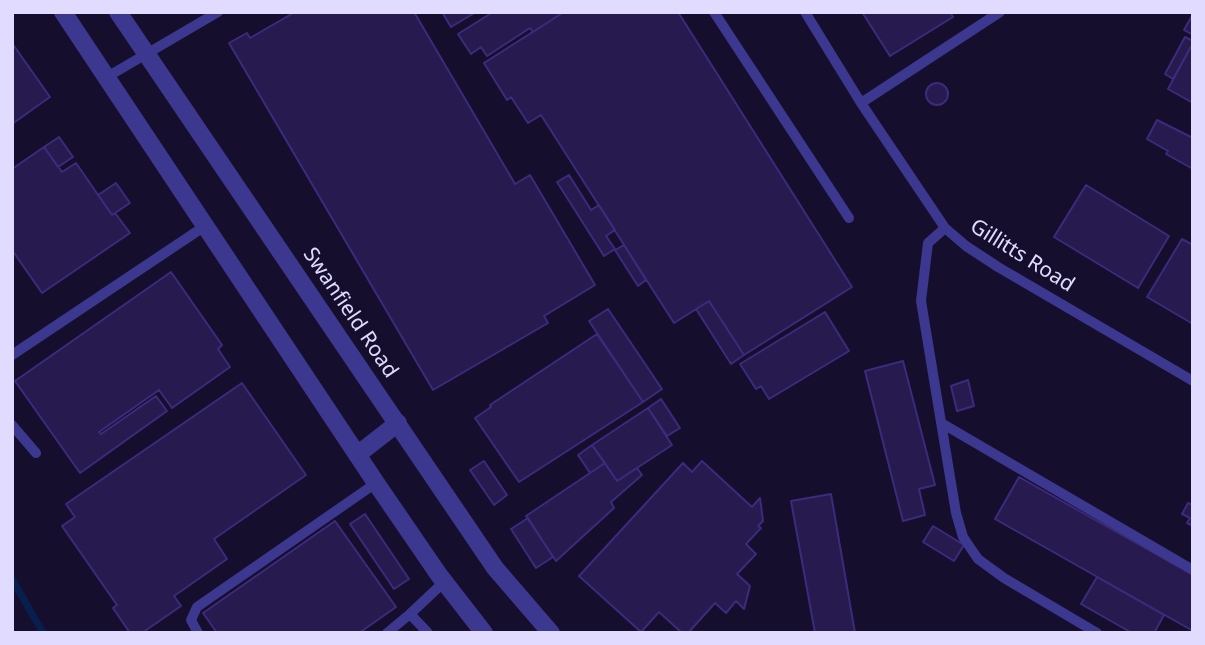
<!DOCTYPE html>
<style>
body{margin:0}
#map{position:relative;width:1205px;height:645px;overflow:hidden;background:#150f2d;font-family:"Noto Sans",sans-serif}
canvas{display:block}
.frame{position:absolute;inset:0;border:14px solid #e0dbff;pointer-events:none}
</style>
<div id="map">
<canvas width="1205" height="645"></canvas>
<div class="frame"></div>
</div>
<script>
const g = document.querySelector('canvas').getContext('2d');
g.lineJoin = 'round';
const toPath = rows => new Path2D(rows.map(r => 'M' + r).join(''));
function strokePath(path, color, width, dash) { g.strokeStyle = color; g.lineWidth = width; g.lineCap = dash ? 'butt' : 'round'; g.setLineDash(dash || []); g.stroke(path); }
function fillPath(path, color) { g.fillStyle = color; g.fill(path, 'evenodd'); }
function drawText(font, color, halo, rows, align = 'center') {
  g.font = font + ' "Noto Sans",sans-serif'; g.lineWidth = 6; g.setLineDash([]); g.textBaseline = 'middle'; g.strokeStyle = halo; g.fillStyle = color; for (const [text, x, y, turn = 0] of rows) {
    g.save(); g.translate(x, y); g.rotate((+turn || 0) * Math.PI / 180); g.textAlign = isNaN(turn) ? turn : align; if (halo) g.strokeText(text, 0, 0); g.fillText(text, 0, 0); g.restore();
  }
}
strokePath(toPath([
 [12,579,43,633]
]), '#071f4f', 7);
const building = toPath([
 [295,12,414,12,515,184,530,175,595,285,544,316,548,323,433,390,229,43,247,33,250,38,295,12],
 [442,12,476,12,451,27,442,12],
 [493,12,564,12,533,32,530,28,487,56,481,47,471,54,458,34,493,12],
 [564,12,678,12,852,287,744,355,709,301,674,323,541,115,528,123,511,97,507,100,484,63,564,12],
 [862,12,950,12,953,17,890,56,862,12],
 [1193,14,1193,35,1184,30,1193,14],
 [1185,37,1193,41,1193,43,1173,79,1165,74,1185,37],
 [12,43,50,97,12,124,12,43],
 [1193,43,1193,103,1168,89,1193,43],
 '926 94a11 11 0 1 1 22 0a11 11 0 1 1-22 0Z',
 [1157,120,1193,138,1193,169,1166,154,1168,151,1147,139,1157,120],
 [59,137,73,157,58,167,44,147,59,137],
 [44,147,62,172,76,163,112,215,115,213,130,233,42,293,12,250,12,169,44,147],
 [569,175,591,210,599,205,615,230,606,236,615,249,604,256,557,182,569,175],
 [116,183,130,203,112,215,98,195,116,183],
 [1086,185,1169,236,1138,288,1054,237,1086,185],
 [1182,239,1193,245,1193,324,1147,297,1182,239],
 [624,245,646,280,638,286,615,250,624,245],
 [171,272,222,345,218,349,230,367,172,408,159,390,99,432,101,434,156,396,167,411,80,473,15,381,171,272],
 [709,301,744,355,731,364,696,309,709,301],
 [608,309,662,389,643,402,589,321,608,309],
 [825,312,849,351,769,399,761,386,756,389,740,364,825,312],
 [597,334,643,402,519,482,475,418,491,407,490,405,597,334],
 [903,361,935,485,919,489,925,515,903,521,865,371,903,361],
 [968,380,974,406,957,411,951,386,968,380],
 [242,383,306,475,214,539,227,559,174,596,181,606,142,633,130,633,113,608,117,605,62,526,75,517,66,504,242,383],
 [661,399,680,428,667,436,648,408,661,399],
 [648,408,672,445,617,481,592,445,648,408],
 [592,445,605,463,590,473,578,455,592,445],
 [484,461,507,495,494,505,470,470,484,461],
 [702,461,752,507,760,498,763,521,758,526,761,528,746,544,756,554,737,574,750,586,744,609,736,601,726,613,715,603,688,633,682,633,659,612,641,632,579,576,683,463,692,472,702,461],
 [605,463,617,481,637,468,642,475,611,502,614,508,556,561,526,516,605,463],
 [1019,477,1193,575,1193,631,995,519,1019,477],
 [831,494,855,633,815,633,791,501,831,494],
 [1188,503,1193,505,1193,526,1187,523,1190,518,1182,514,1188,503],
 [365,514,409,579,394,589,350,524,365,514],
 [528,518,553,557,536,568,511,529,528,518],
 [335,521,396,607,359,633,217,633,203,613,335,521],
 [933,526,964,545,954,561,923,542,933,526],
 [1097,577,1164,615,1154,633,1132,633,1081,604,1097,577]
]);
fillPath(building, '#261a4f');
strokePath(building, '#3d2a7d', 2);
strokePath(toPath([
 [714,12,849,218],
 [805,12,861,103,945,228,966,246,998,267,1193,381],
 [107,77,218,12],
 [861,103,1000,12],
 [945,228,928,243,921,301,956,513,963,537,978,559,1004,578,1097,633],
 [12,355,205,226],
 [943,424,1193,570],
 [12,425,36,453],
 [410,614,444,582],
 [198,633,191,620,197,607,376,483],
 [387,633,410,614,428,633]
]), '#3c378f', 10);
strokePath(toPath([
 [63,12,376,483,439,575,484,633],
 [118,12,495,568,551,633],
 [357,455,398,423]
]), '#3c378f', 18);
drawText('21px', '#e0dbff', '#150f2d', [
 ["Gillitts Road",1022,256,32],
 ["Swanfield Road",350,313,56]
]);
</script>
